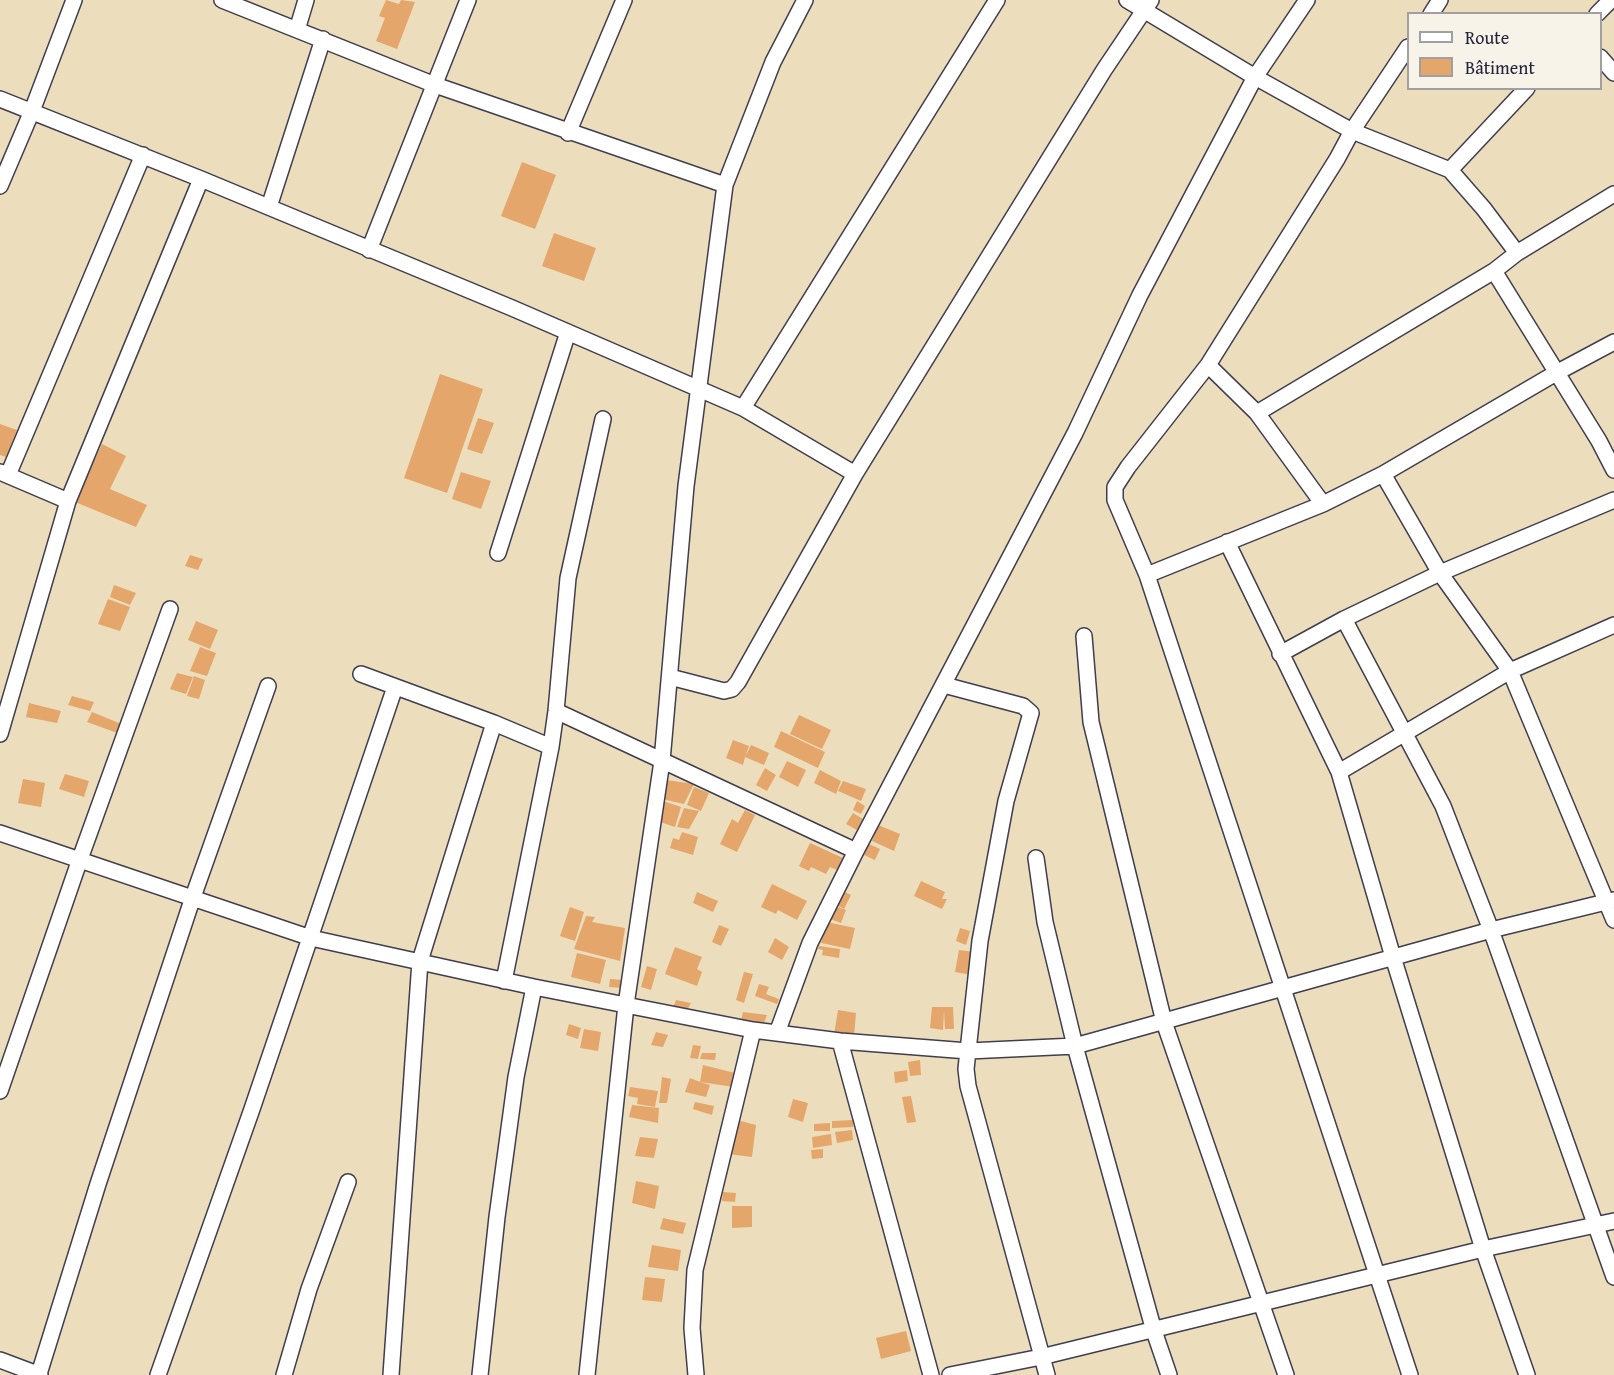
<!DOCTYPE html>
<meta charset="utf-8">
<style>
body{margin:0}
#map{position:relative;width:1614px;height:1375px;overflow:hidden;background:#ecdebc;font-family:"Gentium Book Plus",serif}
canvas{display:block}
.legend{position:absolute;left:1407px;top:12px;width:195px;height:78px;box-sizing:border-box;background:#f7f3e8;border:2px solid #a29fa3;margin:0;padding:8px 10px;list-style:none;font-size:18px;color:#22223b}
.legend li{display:flex;align-items:center;gap:12px;height:30px}
.legend b{width:30px;border:2px solid #a29fa3}
</style>
<div id="map">
<canvas width="1614" height="1375"></canvas>
<ul class="legend">
<li><b style="height:8px;background:#fff"></b>Route</li>
<li><b style="height:16px;background:#e4a66b"></b>Bâtiment</li>
</ul>
</div>
<script>
const g = document.querySelector('canvas').getContext('2d');
g.lineJoin = 'round';
function fillPath(path, color) { g.fillStyle = color; g.fill(path, 'evenodd'); }
const toPath = rows => new Path2D(rows.map(r => 'M' + r).join(''));
function strokePath(path, color, width, dash) { g.strokeStyle = color; g.lineWidth = width; g.lineCap = dash ? 'butt' : 'round'; g.setLineDash(dash || []); g.stroke(path); }
fillPath(toPath([
 [386,0,399,4,401,0,415,2,397,49,376,41,385,18,379,16],
 [522,162,556,175,535,229,501,216],
 [554,233,596,248,584,281,542,266],
 [440,374,483,389,447,493,404,478],
 [478,418,494,423,482,454,467,449],
 [0,424,17,430,6,457,0,455],
 [102,444,126,456,110,489,147,505,136,527,75,502],
 [461,472,491,481,481,509,452,499],
 [190,555,203,559,198,570,185,566],
 [114,585,136,593,130,605,110,597],
 [108,599,130,607,120,631,98,624],
 [196,621,218,630,210,649,188,640],
 [200,647,216,653,207,676,190,671],
 [177,673,193,677,186,694,170,689],
 [194,676,205,680,199,699,187,696],
 [72,696,94,702,90,711,68,705],
 [29,703,61,711,57,723,26,717],
 [92,712,124,725,120,734,87,722],
 [799,715,831,730,822,749,790,734],
 [781,731,825,752,818,768,774,747],
 [733,740,749,746,745,757,751,745,769,753,764,765,745,757,743,765,726,758],
 [787,761,806,770,798,787,779,777],
 [765,768,776,775,767,791,756,785],
 [820,770,841,781,836,794,814,783],
 [65,774,89,781,84,797,59,789],
 [23,779,45,783,41,807,18,803],
 [666,780,694,784,684,804,662,799],
 [843,781,866,789,861,801,838,791],
 [694,787,709,793,701,811,687,805],
 [663,801,681,807,675,827,657,821],
 [857,801,865,806,861,814,853,810],
 [684,808,699,811,689,829,677,827],
 [745,810,755,815,737,852,720,844,732,819,738,823],
 [853,813,863,819,857,830,846,824],
 [878,825,900,834,894,851,872,841],
 [682,832,698,837,693,855,670,848,673,838,679,840],
 [810,843,843,858,837,870,830,867,826,874,811,867,809,871,799,866],
 [869,844,880,849,875,860,864,855],
 [921,881,945,892,942,899,947,899,942,909,914,896],
 [772,884,807,901,797,920,778,910,776,914,761,907],
 [843,891,851,895,844,909,835,904],
 [697,892,718,901,713,912,693,903],
 [835,906,846,910,841,923,830,919],
 [570,907,584,912,575,941,560,936],
 [586,916,595,917,592,922,625,928,620,961,574,949],
 [826,922,855,928,850,949,821,943],
 [719,925,729,929,721,946,712,942],
 [960,928,970,931,966,945,956,941],
 [775,938,789,947,782,960,768,952],
 [819,946,840,949,839,958,822,955,823,950,818,949],
 [675,947,702,957,697,969,702,972,697,986,665,974],
 [959,950,975,952,971,975,955,972],
 [577,953,606,960,600,984,571,977],
 [647,966,657,969,651,990,641,987],
 [744,972,753,974,744,1003,736,1000],
 [610,979,623,980,622,988,609,987],
 [759,984,769,987,766,994,779,999,777,1004,755,996],
 [676,1000,691,1003,686,1012,672,1010],
 [932,1007,953,1007,954,1029,945,1029,944,1011,943,1030,930,1028],
 [838,1010,856,1013,854,1037,834,1034],
 [743,1012,767,1015,761,1031,740,1025],
 [569,1024,581,1028,578,1039,566,1035],
 [584,1029,601,1032,598,1051,580,1048],
 [656,1032,668,1035,663,1047,651,1045],
 [693,1045,701,1046,698,1059,690,1058],
 [702,1053,716,1053,715,1060,700,1059],
 [920,1060,921,1075,910,1076,908,1062],
 [703,1065,739,1074,734,1087,700,1082,710,1085,706,1097,685,1092,690,1078,700,1082],
 [907,1070,908,1081,895,1083,894,1072],
 [662,1077,671,1079,667,1103,659,1103],
 [630,1087,658,1091,655,1107,637,1104,638,1098,628,1096],
 [911,1096,916,1122,907,1123,902,1097],
 [793,1099,808,1103,803,1122,788,1117],
 [695,1102,714,1106,712,1115,693,1109],
 [632,1105,659,1108,658,1123,629,1117],
 [737,1120,756,1125,752,1157,728,1154],
 [853,1120,853,1127,832,1128,832,1121],
 [830,1123,830,1131,814,1131,814,1124],
 [852,1130,853,1140,837,1143,835,1132],
 [831,1134,832,1145,813,1148,812,1137],
 [640,1137,658,1139,654,1158,635,1156],
 [823,1149,823,1158,812,1159,811,1150],
 [636,1181,659,1186,655,1209,632,1203],
 [723,1192,736,1193,735,1202,722,1201],
 [732,1206,752,1206,752,1227,732,1228],
 [663,1218,686,1223,683,1234,660,1229],
 [652,1245,681,1250,678,1271,648,1267],
 [645,1277,665,1279,662,1302,642,1300],
 [906,1331,911,1351,881,1359,876,1338]
]), '#e4a66b');
const street = toPath([
 [222,0,435,85,725,185],
 [1127,0,1255,77,1352,131,1450,170,1484,209,1517,253],
 [1431,14,1440,0],
 [1597,14,1611,0],
 [297,30,306,0],
 [1408,47,1352,131,1337,159,1208,365,1128,467,1115,487,1115,500,1147,575,1410,1375],
 [1600,57,1614,73],
 [0,99,201,179,512,308,743,408,855,474],
 [568,133,624,0],
 [1450,170,1527,88],
 [0,186,32,111,74,0],
 [269,207,323,39],
 [369,250,468,0],
 [1494,271,1599,441,1614,470],
 [1208,365,1257,413,1494,271,1517,253,1614,194],
 [743,408,997,0],
 [1257,413,1323,504],
 [0,472,68,501],
 [1383,474,1440,573,1510,671,1614,920],
 [8,475,143,155],
 [1227,542,1339,772,1393,957,1483,1249,1527,1375],
 [498,553,568,332],
 [1147,575,1323,504,1383,474,1556,373,1614,342],
 [1344,619,1443,806,1491,930,1614,1277],
 [1084,636,1091,722,1164,1022,1286,1375],
 [1280,654,1344,619,1440,573,1614,500],
 [361,674,494,723,551,747],
 [670,677,724,691,732,689,738,682,855,474,1104,70,1151,0],
 [944,685,1023,706,1031,713,1006,801,980,941,966,1069,968,1086,1047,1375],
 [556,711,856,851],
 [0,734,68,501,201,179],
 [1339,772,1510,671,1614,625],
 [0,833,311,938,534,987,753,1030,840,1041,968,1051,1075,1046,1491,930,1614,900],
 [1036,858,1045,922,1075,1046,1154,1331,1169,1375],
 [504,981,551,747,556,711,568,578,603,419],
 [777,1033,810,943,856,851,1075,433,1140,295,1255,77,1307,0],
 [840,1041,931,1375],
 [0,1091,80,859,170,609],
 [0,1360,40,1375],
 [39,1374,98,1184,193,897,268,686],
 [158,1375,252,1109,395,687],
 [284,1375,309,1289,348,1182],
 [391,1375,420,961,494,723],
 [480,1375,497,1217,516,1077,534,987],
 [587,1375,626,1005,662,761,686,486,725,185,773,62,805,0],
 [696,1375,692,1328,695,1270,753,1030],
 [950,1375,1041,1357,1483,1249,1614,1221]
]);
strokePath(street, '#403e4e', 18);
strokePath(street, '#fff', 15);
</script>
